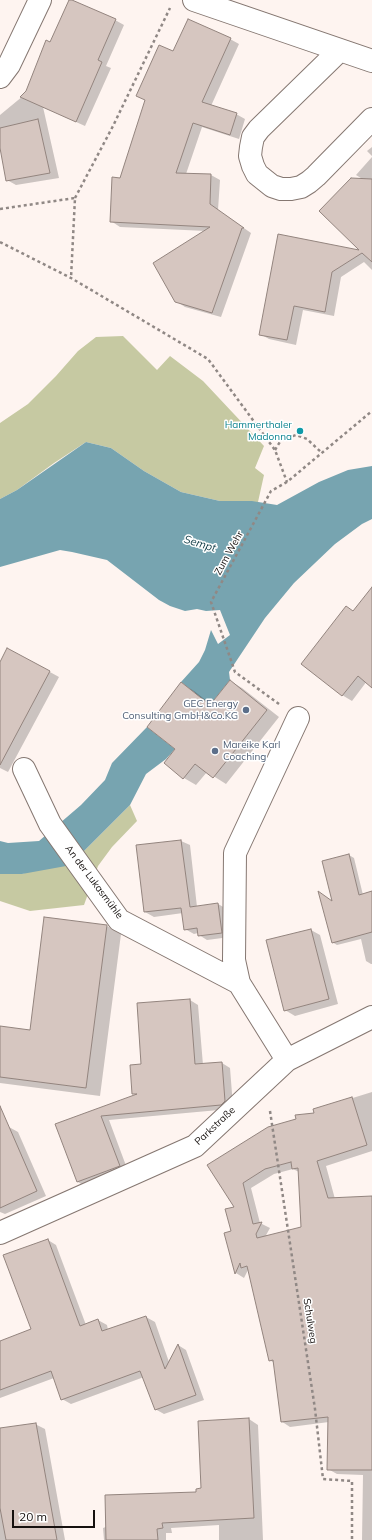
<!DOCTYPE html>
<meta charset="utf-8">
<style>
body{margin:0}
#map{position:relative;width:372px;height:1540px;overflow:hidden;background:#fef4f0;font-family:Mulish,sans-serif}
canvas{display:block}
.scale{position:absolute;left:12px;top:1510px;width:83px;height:18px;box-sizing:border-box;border:2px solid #16110f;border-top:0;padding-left:5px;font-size:12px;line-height:14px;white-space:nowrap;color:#16110f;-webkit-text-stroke:3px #fff;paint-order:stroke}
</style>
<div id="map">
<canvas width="372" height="1540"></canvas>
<div class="scale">20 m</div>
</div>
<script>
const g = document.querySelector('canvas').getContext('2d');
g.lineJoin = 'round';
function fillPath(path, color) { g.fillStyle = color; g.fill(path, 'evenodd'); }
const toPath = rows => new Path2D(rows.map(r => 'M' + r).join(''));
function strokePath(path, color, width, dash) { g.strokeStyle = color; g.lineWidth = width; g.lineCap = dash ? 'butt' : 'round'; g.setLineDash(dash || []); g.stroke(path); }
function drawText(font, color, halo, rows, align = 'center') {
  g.font = font + ' Mulish,sans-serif'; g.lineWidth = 3; g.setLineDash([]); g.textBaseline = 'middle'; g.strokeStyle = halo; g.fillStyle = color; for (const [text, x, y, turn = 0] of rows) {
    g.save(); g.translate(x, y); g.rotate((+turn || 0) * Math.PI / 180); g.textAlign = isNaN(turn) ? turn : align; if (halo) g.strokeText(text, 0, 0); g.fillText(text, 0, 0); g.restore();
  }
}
fillPath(toPath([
 [123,336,157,370,170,356,203,381,264,446,255,468,264,475,258,502,220,501,181,492,144,471,111,448,86,442,54,463,17,490,0,499,0,423,28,404,56,376,78,351,96,337],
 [130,805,137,821,112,847,98,866,84,905,30,911,0,901,0,874,22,874,85,850]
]), '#c6c9a2');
fillPath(toPath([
 [86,442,111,448,144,471,181,492,220,501,252,501,277,505,319,482,348,470,372,466,372,519,362,524,335,544,294,583,265,618,229,672,230,680,206,710,195,693,181,682,199,662,205,650,211,630,218,644,230,635,220,610,206,611,197,609,185,611,170,606,159,600,107,560,72,552,60,550,0,567,0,499,17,490],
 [147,727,175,749,166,759,146,774,130,805,85,850,66,866,22,874,0,874,0,841,8,843,39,841,81,805,105,780,112,763]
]), '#77a4b0');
fillPath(toPath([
 [115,20,124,25,106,66,111,68,85,126,43,107,59,178,16,185,7,180,0,142,0,115],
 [230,39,239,44,211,106,236,114,245,119,239,139,202,127,186,174,211,175,220,180,218,210,251,233,221,317,185,307,176,301,206,231,120,227,111,221,120,179,146,100,137,95,174,53],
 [372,147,372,156,367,151],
 [372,157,372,270,364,262,341,277,334,316,303,310,296,345,269,339,260,334,278,235,362,251,364,180,356,175],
 [372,589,372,684,367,681,352,701,342,695,354,612],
 [8,649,59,677,8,772,0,768,0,664],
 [230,681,242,688,279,717,226,784,207,772,196,785,184,778,177,748,181,683,194,691,212,705],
 [181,841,190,845,197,907,218,904,227,909,230,937,207,940,199,935,198,933,194,934,185,929,183,913,154,917,145,912,137,846],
 [349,855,354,858,363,895,372,892,372,964,371,964,366,961,361,939,337,945,332,942,334,902],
 [107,926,121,934,100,1096,0,1083,0,1027,31,1031],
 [311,930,320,935,338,1004,295,1016,285,1010],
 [190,1000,198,1005,203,1065,222,1063,230,1068,233,1106,230,1109,109,1120,128,1171,86,1187,78,1182,56,1125,137,1095,133,1093,142,1065],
 [372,1092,372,1151,326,1166,335,1199,372,1197,372,1540,362,1540,363,1475,337,1474,328,1469,329,1422,290,1427,281,1421,274,1363,270,1360,249,1271,248,1270,244,1278,236,1273,225,1233,232,1232,235,1208,209,1165,315,1113,314,1110],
 [293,1169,299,1172,302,1228,265,1237,270,1228,260,1223,251,1188,274,1174],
 [9,1127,18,1132,46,1196,5,1214,0,1212,0,1131],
 [48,1240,56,1245,86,1325,98,1320,107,1325,108,1330,146,1317,155,1322,169,1362,178,1345,186,1350,204,1400,164,1414,155,1409,144,1377,71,1404,62,1399,54,1378,0,1398,0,1342,32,1330],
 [249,1419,258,1425,263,1540,219,1540,219,1525,171,1528,172,1533,166,1533,166,1540,104,1540,103,1528,197,1493,202,1489],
 [35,1424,45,1429,65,1540,0,1540,0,1429]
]), '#0003');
const building = toPath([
 [69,0,72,0,116,19,98,60,102,62,76,122,20,97,26,91,46,40,50,42,69,0],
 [188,19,231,38,202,102,237,113,230,135,193,123,176,173,211,174,210,204,244,228,242,228,212,313,175,302,153,263,210,227,110,222,112,177,120,178,145,100,136,96,159,45,173,51,188,19],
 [38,119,50,173,6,181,0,148,0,128,38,119],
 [351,178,372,179,372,262,362,253,332,272,325,312,294,306,287,340,259,335,278,234,359,250,319,211,351,178],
 [372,587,372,688,358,676,342,696,301,664,346,606,353,611,372,587],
 [7,648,50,671,0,765,0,662,7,648],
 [230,680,267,710,213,778,195,764,183,779,164,763,175,749,147,727,181,682,210,705,230,680],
 [181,840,190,907,218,903,222,933,198,936,197,928,184,930,181,908,144,912,136,845,181,840],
 [349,854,359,895,372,891,372,932,332,943,318,891,332,901,322,861,349,854],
 [44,917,107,925,86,1088,0,1077,0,1026,30,1030,44,917],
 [311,929,329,999,284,1011,266,940,311,929],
 [190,999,195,1064,222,1062,225,1101,221,1105,101,1116,120,1166,77,1182,55,1124,137,1094,132,1094,130,1065,141,1064,137,1003,190,999],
 [352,1097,367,1145,317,1161,328,1198,372,1196,372,1470,327,1470,328,1417,281,1422,273,1360,269,1361,247,1266,241,1268,240,1263,235,1274,224,1233,231,1231,225,1209,234,1207,207,1165,268,1127,296,1119,295,1115,314,1113,313,1109,352,1097],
 [291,1162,292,1169,298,1168,301,1227,257,1238,256,1234,262,1222,253,1224,243,1183,265,1169,291,1162],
 [0,1106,37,1191,0,1208,0,1106],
 [48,1239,80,1326,98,1319,102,1331,146,1316,165,1369,178,1344,196,1395,155,1410,140,1371,61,1400,51,1371,0,1390,0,1341,31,1329,3,1255,48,1239],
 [249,1418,254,1518,162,1523,163,1528,157,1529,158,1540,106,1540,105,1495,196,1492,196,1489,201,1488,198,1421,249,1418],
 [36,1423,57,1540,6,1540,0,1508,0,1428,36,1423]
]);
fillPath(building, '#d6c6c0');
strokePath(building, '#93847e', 1);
const minor = toPath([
 [194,0,372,61],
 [340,50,259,129,253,137,251,147,250,156,253,166,257,174,272,186,281,189,291,189,301,187,309,182,316,176,372,119],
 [0,77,9,65,40,0],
 [24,769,50,824,119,920,239,983],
 [287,1060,239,983,234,960,235,853,298,718],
 [0,1233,195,1146,287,1060,372,1017]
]);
strokePath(minor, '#857771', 24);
strokePath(toPath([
 [75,198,113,126,170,8],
 [0,209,75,198,71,278],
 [0,242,71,278,208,359,275,450,287,482],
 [275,450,281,440,296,435,307,439,322,453],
 [279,704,235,672,211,602,271,491,287,482,372,411],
 [270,1111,315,1409,323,1479,352,1481,352,1540]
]), '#908885', 2.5, [3, 3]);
strokePath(minor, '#fff', 22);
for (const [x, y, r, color] of [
 [300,431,4,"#0f9aa8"],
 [246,710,4,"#5c6f8a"],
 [215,751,4,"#5c6f8a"]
]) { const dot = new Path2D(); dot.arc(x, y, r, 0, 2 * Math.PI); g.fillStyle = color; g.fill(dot); strokePath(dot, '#fff', 1.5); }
drawText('10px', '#0d838f', '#fff', [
 ["Hammerthaler",292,425],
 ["Madonna",292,437]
], 'right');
drawText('10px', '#16110f', '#fff', [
 ["Zum Wehr",229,553,-61],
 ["An der Lukasmühle",94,882,53],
 ["Parkstraße",215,1126,-43],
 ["Schulweg",310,1321,81]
]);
drawText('10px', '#4e5e75', '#fff', [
 ["GEC Energy",238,704],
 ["Consulting GmbH&Co.KG",238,716],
 ["Mareike Karl",223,745,"left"],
 ["Coaching",223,757,"left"]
], 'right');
drawText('italic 11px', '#19434d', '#fff', [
 ["Sempt",200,544,17]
]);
</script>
